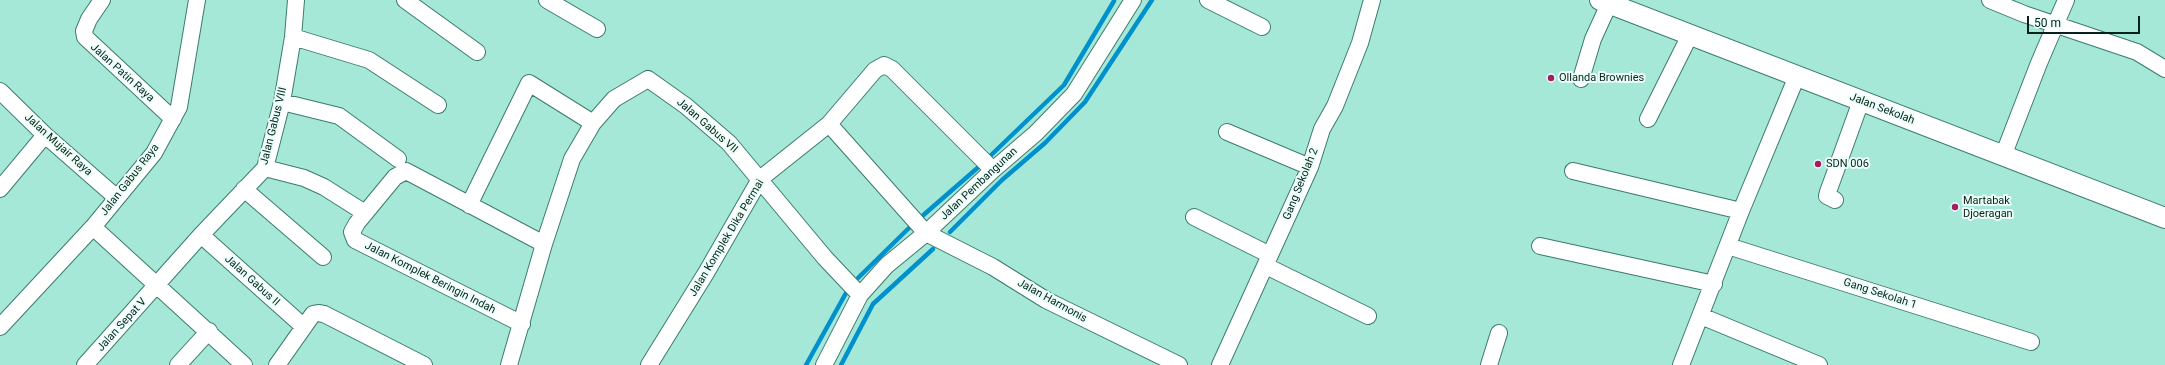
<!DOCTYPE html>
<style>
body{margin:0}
#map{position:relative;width:2165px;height:365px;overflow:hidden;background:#a6e8d7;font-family:Roboto,sans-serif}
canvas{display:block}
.scale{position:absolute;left:2027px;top:16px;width:113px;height:18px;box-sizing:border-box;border:2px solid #07221c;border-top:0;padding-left:5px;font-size:12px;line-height:14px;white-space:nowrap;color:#07221c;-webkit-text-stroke:3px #ebfef8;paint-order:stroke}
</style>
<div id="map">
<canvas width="2165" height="365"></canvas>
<div class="scale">50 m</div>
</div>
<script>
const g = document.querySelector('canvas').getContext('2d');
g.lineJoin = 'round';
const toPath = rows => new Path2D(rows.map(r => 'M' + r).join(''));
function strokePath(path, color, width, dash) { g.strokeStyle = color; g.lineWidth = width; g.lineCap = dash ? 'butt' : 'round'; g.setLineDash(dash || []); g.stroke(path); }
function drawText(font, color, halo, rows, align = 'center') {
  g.font = font + ' Roboto,sans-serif'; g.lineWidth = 4; g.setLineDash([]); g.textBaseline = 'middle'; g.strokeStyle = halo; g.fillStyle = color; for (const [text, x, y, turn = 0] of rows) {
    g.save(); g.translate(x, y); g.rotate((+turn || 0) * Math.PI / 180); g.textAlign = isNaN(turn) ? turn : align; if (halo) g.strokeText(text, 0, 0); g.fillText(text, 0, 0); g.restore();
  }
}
strokePath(toPath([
 [987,159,1064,85,1114,1],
 [920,218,982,164],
 [950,232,1002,180,1045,143,1085,102,1152,0],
 [858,278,910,227],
 [806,365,846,293],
 [841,365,873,304,933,249]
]), '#0091cd', 4.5);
const minor = toPath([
 [102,0,89,19,84,31,85,37,173,119],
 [405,0,477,52],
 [547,0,597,29],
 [1208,0,1262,27],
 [1990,0,2024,14,2137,52,2165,69],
 [293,37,369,60,438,105],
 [1581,79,1593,39,1609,4],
 [0,91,45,135,117,198],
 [282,102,339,116,398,159],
 [1648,119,1690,35],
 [829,124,926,233,993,267,1046,300,1179,365],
 [1227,132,1310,167],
 [2003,156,2039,63,2066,0],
 [265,168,304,178,324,187,365,213],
 [1573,171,1741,211],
 [0,189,45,135],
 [244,189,323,257],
 [1835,200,1827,196,1828,192,1861,101],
 [469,205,529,83,593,123],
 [1194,217,1270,255],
 [93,227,244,365],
 [201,235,304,327],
 [1540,246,1714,284],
 [1728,246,2031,342],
 [1266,266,1368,316],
 [1701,316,1819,365],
 [522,324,355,240,352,232,357,223,395,177,406,171,544,244],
 [0,327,93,227,154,153,179,107,197,0],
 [85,365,201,235,265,168,282,102,293,37,296,0],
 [178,365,209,331],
 [277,365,313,314,318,313,324,314,424,365],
 [509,365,544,244,572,159,593,123,614,99,648,79,686,106,729,143,825,258,860,295],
 [649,365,706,273,760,179,829,124,875,70,884,65,892,69,993,170],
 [824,365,860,295,887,265,926,233,993,170,1036,133,1074,94,1133,0],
 [1220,365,1310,167,1322,129,1335,106,1360,43,1372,0],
 [1489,365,1499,333],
 [1681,365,1741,211,1797,76]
]);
const tertiary = toPath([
 [1600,0,2165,218]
]);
strokePath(minor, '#3b7c6d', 18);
strokePath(tertiary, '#3b7c6d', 22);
strokePath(minor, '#fff', 16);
strokePath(tertiary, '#fff', 20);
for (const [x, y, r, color] of [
 [1551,78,4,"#a61c61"],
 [1818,164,4,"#a61c61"],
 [1955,207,4,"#a61c61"]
]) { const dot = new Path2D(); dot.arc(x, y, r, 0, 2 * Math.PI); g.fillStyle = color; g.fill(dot); strokePath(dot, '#ebfef8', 1.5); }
drawText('11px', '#07221c', '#ebfef8', [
 ["Jalan Patin Raya",122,73,42],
 ["Jalan Sekolah",1882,109,21],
 ["Jalan Gabus VIII",274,126,-76],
 ["Jalan Gabus VII",707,126,41],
 ["Jalan Mujair Raya",58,145,42],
 ["Jalan Gabus Raya",130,180,-52],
 ["Jalan Pembangunan",979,184,-43],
 ["Gang Sekolah 2",1301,184,-68],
 ["Jalan Komplek Dika Permai",727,238,-59],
 ["Jalan Komplek Beringin Indah",430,278,27],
 ["Jalan Gabus II",252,281,42],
 ["Gang Sekolah 1",1880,294,18],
 ["Jalan Harmonis",1052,301,29],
 ["Jalan Sepat V",122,325,-48]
]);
drawText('11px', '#07221c', '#ebfef8', [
 ["Ollanda Brownies",1559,78],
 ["SDN 006",1826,164],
 ["Martabak",1963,201],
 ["Djoeragan",1963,214]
], 'left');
</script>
